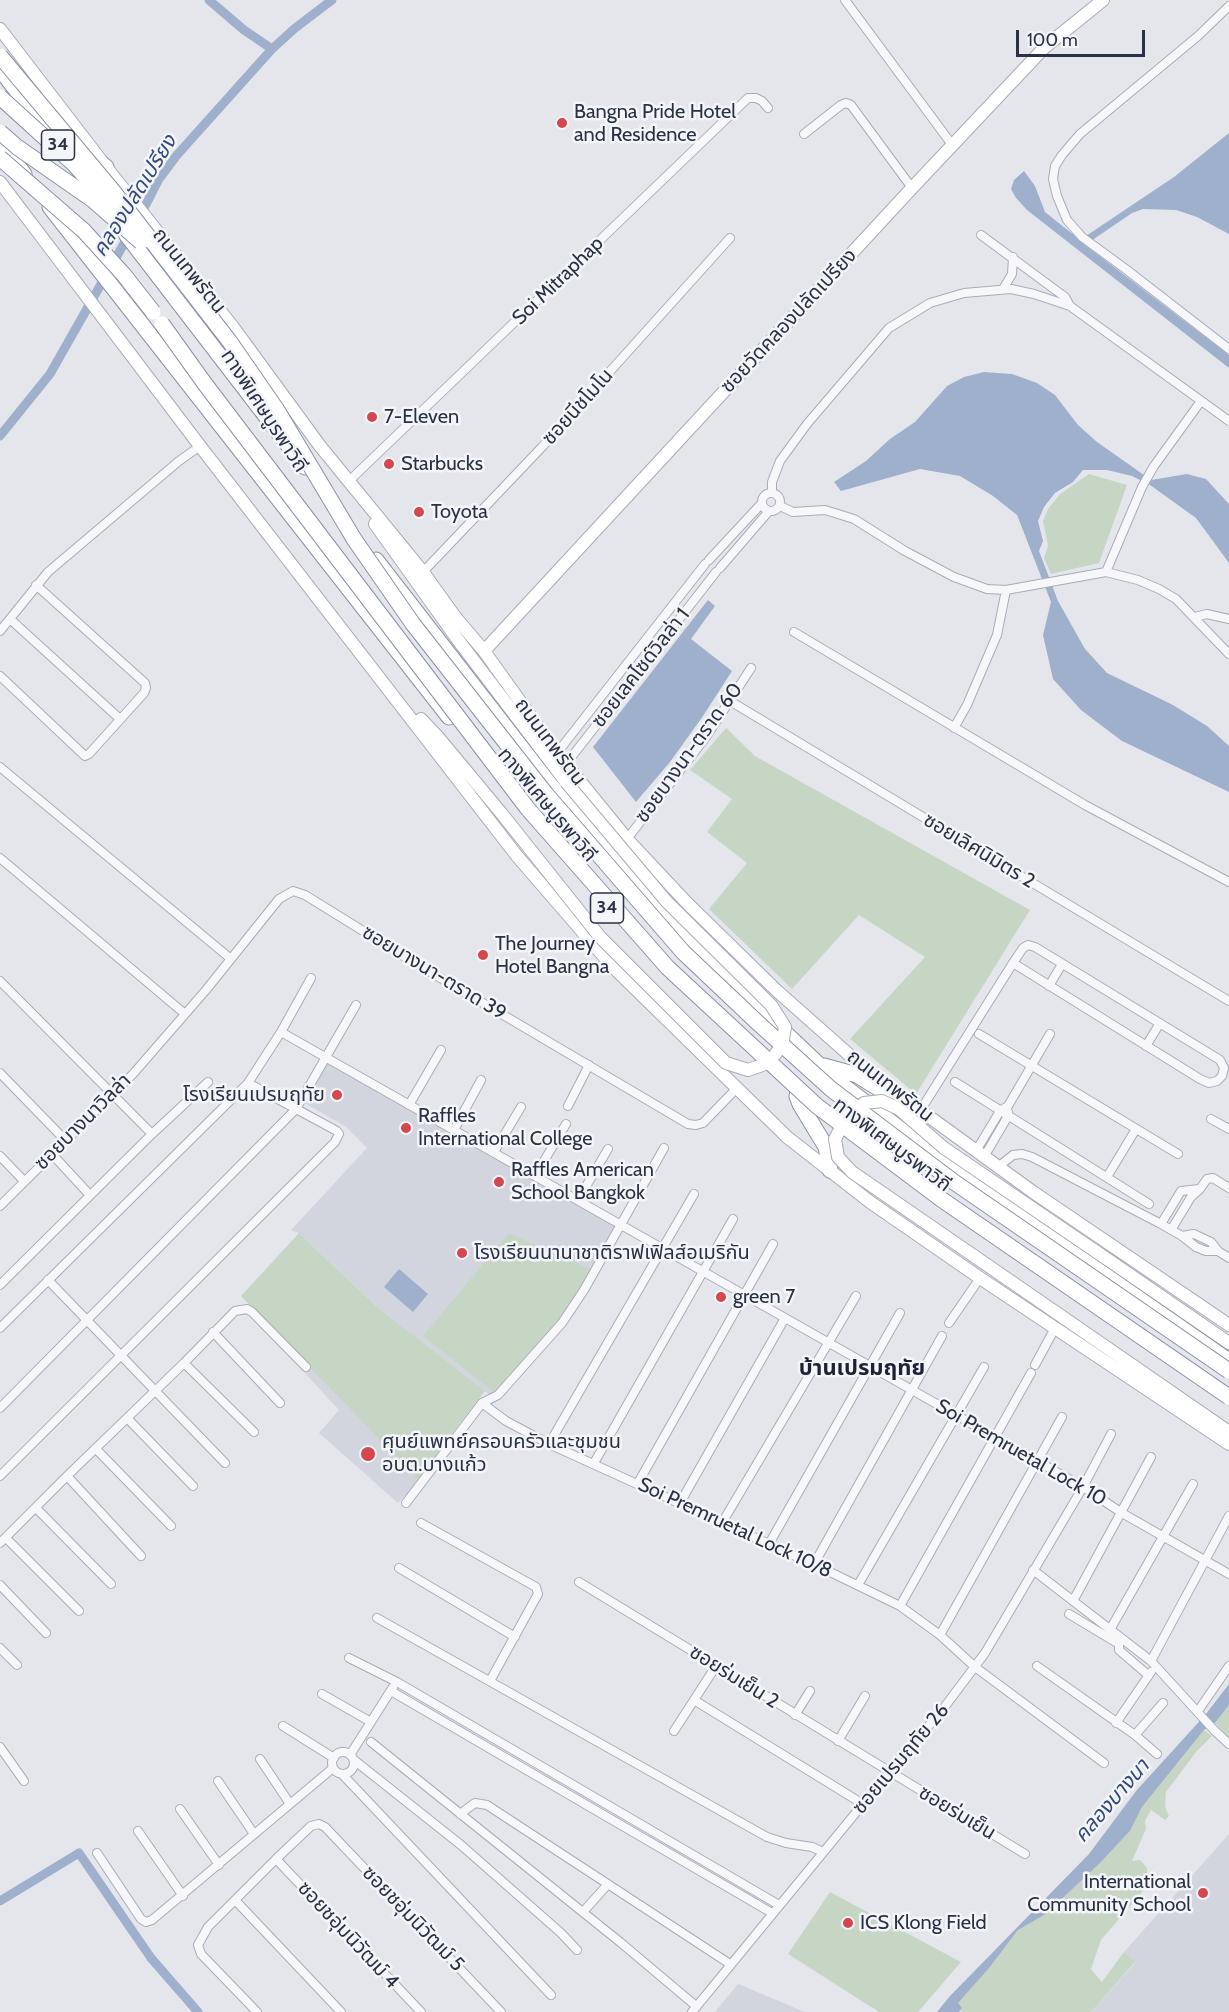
<!DOCTYPE html>
<meta charset="utf-8">
<style>
body{margin:0}
#map{position:relative;width:1229px;height:2012px;overflow:hidden;background:#e4e6ec;font-family:Cabin,sans-serif}
canvas{display:block}
.scale{position:absolute;left:1016px;top:30px;width:129px;height:27px;box-sizing:border-box;border:3px solid #2a3145;border-top:0;padding-left:8px;font-size:18px;line-height:21px;white-space:nowrap;color:#2a3145;-webkit-text-stroke:4px #f4f5f9;paint-order:stroke}
</style>
<div id="map">
<canvas width="1229" height="2012"></canvas>
<div class="scale">100 m</div>
</div>
<script>
const g = document.querySelector('canvas').getContext('2d');
g.lineJoin = 'round';
function fillPath(path, color) { g.fillStyle = color; g.fill(path, 'evenodd'); }
const toPath = rows => new Path2D(rows.map(r => 'M' + r).join(''));
function strokePath(path, color, width, dash) { g.strokeStyle = color; g.lineWidth = width; g.lineCap = dash ? 'butt' : 'round'; g.setLineDash(dash || []); g.stroke(path); }
function drawText(font, color, halo, rows, align = 'center') {
  g.font = font + ' Cabin,"Noto Sans Thai",sans-serif'; g.lineWidth = 5; g.setLineDash([]); g.textBaseline = 'middle'; g.strokeStyle = halo; g.fillStyle = color; for (const [text, x, y, turn = 0] of rows) {
    g.save(); g.translate(x, y); g.rotate((+turn || 0) * Math.PI / 180); g.textAlign = isNaN(turn) ? turn : align; if (halo) g.strokeText(text, 0, 0); g.fillText(text, 0, 0); g.restore();
  }
}
fillPath(toPath([
 [326,1058,619,1227,591,1273,500,1393,490,1395,376,1306,299,1233,291,1230,367,1148,346,1127,303,1102],
 [308,1365,419,1481,398,1503,319,1433,339,1410,302,1370],
 [1229,1834,1229,2012,1091,2012,1135,1963,1124,1952],
 [738,1984,805,2012,715,2012]
]), '#d2d5de');
fillPath(toPath([
 [1089,474,1127,485,1099,563,1051,574,1044,558,1048,546,1043,521,1048,509,1060,494],
 [726,728,755,756,1030,910,916,1094,850,1039,925,957,859,915,792,989,709,909,747,863,707,832,732,799,690,770],
 [299,1233,376,1306,485,1391,446,1441,419,1481,241,1296],
 [509,1233,592,1270,575,1305,495,1393,423,1336],
 [1229,1705,1229,1737,1215,1723],
 [1204,1730,1212,1736,1196,1752,1166,1792,1165,1807,1169,1816,1165,1820,1151,1810,1145,1821,1146,1829,1132,1861,1140,1860,1147,1868,1148,1885,1101,1940,1091,1969,1102,1982,1124,1952,1135,1962,1091,2012,960,2012,962,2008,957,2003,990,1967,1018,1930,1046,1914,1100,1863,1130,1831,1142,1807],
 [830,1892,961,1962,918,2012,879,2012,788,1954]
]), '#c7d6c4');
fillPath(toPath([
 [1229,133,1229,234,1197,217,1176,210,1143,209,1132,213,1085,245,1229,355,1229,368,1027,210,1016,198,1011,189,1014,180,1024,171,1035,186,1045,212,1080,240,1174,177],
 [984,372,1012,374,1037,383,1055,395,1078,425,1097,442,1151,480,1187,474,1206,479,1229,504,1229,563,1196,518,1150,485,1132,476,1107,470,1083,470,1073,482,1055,493,1044,507,1038,521,1043,541,1039,551,1058,601,1085,649,1107,673,1173,705,1207,726,1229,746,1229,792,1122,741,1081,710,1053,679,1043,635,1051,602,1017,515,993,496,960,476,920,469,841,491,834,482,866,461,890,439,915,422,947,386,964,377],
 [708,600,715,606,691,639,732,671,703,716,670,762,636,802,593,747],
 [399,1269,428,1294,413,1312,384,1287],
 [1229,1684,1229,1705,1215,1723,1204,1730,1142,1807,1130,1831,1100,1863,1046,1914,1018,1930,990,1967,958,2003,962,2008,959,2012,937,2012,950,1996,1089,1854,1136,1791,1206,1714]
]), '#9eb0cc');
strokePath(toPath([
 [209,0,244,30,272,49],
 [140,216,159,179,177,155,272,49,294,29,332,0],
 [0,436,50,374,130,233],
 [0,1901,79,1853,151,1958,198,2012]
]), '#9eb0cc', 9);
const street = toPath([
 [845,0,953,146],
 [1229,6,1198,36,1080,134,1062,155,1055,166,1053,179,1057,196,1067,220,1082,237,1127,270,1229,349],
 [804,134,841,105,846,103,851,105,912,188],
 [981,235,1065,297,1070,306],
 [1003,289,1012,274,1013,257],
 [349,481,748,98,756,98,762,101,768,108],
 '762 502a9 9 0 1 1 18 0a9 9 0 1 1-18 0Z',
 [772,493,772,482,780,461,807,424,889,328,930,303,964,293,1011,289,1034,294,1070,306,1229,421],
 [780,506,793,512,825,510,854,519,905,551,954,577,987,589,1006,590,1106,572,1138,580,1159,589,1176,599,1229,654],
 [709,560,762,503],
 [720,568,769,511],
 [423,572,542,447,730,238],
 [1106,572,1142,487,1154,466,1201,401],
 [1195,617,1207,614,1229,619],
 [10,619,120,719],
 [0,631,48,572,179,461,200,446],
 [794,632,1085,805,1229,882],
 [0,676,85,756,89,754,144,693,146,688,145,683,36,585],
 [730,701,1229,1001],
 [954,728,967,705,997,635,1006,590],
 [557,753,705,564],
 [566,764,716,572],
 [0,767,231,959],
 [627,839,706,737,751,668],
 [0,858,185,1014],
 [0,981,152,1134],
 [1049,986,1062,964],
 [281,1032,1083,1487,1122,1513,1229,1574],
 [979,1034,1178,1154],
 [1146,1046,1160,1023],
 [0,1073,66,1141],
 [955,1082,1149,1204],
 [409,1105,441,1050],
 [568,1106,589,1065],
 [920,1111,1013,963,1023,948,1028,945,1035,947,1220,1060,1224,1068,1222,1076,1217,1081,1209,1083,1200,1079,1013,963],
 [1211,1119,1229,1129],
 [454,1130,481,1080],
 [976,1151,1000,1111,1008,1106,1050,1034],
 [494,1152,521,1107],
 [52,1154,87,1192],
 [0,1156,24,1181],
 [984,1157,1008,1116,1008,1112],
 [998,1167,1013,1155,1022,1154,1032,1157,1161,1224,1182,1236,1196,1247,1206,1251,1218,1251],
 [535,1176,566,1124],
 [1107,1177,1136,1129],
 [578,1200,608,1149],
 [0,1206,133,1074,206,990,279,899,293,891,305,895,410,960,688,1124,696,1125,703,1123,737,1088],
 [1161,1224,1181,1191,1199,1189],
 [1171,1230,1191,1197,1200,1189,1207,1179,1213,1178,1229,1188],
 [1182,1236,1194,1234,1211,1242,1218,1251,1229,1258],
 [48,1280,225,1463],
 [0,1285,152,1134,208,1082],
 [949,1323,980,1278],
 [0,1328,248,1083,281,1032,311,978],
 [213,1332,280,1403],
 [184,1363,254,1432],
 [1035,1365,1055,1328],
 [482,1403,506,1421,549,1444,826,1570,900,1606,940,1635,975,1667,1104,1763],
 [0,1408,296,1109,356,1005],
 [128,1419,193,1486],
 [549,1444,694,1194],
 [96,1449,171,1526],
 [594,1463,733,1219],
 [0,1476,335,1142,339,1134,337,1131,248,1083],
 [67,1476,141,1556],
 [638,1483,773,1244],
 [406,1503,482,1403,498,1395,562,1323,584,1290,664,1148],
 [680,1503,785,1318],
 [36,1508,111,1584],
 [421,1523,536,1587,538,1594,490,1681],
 [722,1523,856,1296],
 [6,1538,79,1611],
 [0,1543,67,1476,184,1363,235,1311,247,1309,252,1312,306,1367],
 [769,1544,900,1313],
 [814,1564,942,1336],
 [399,1568,515,1637],
 [1033,1570,1151,1661,1214,1730,1229,1744],
 [579,1582,1025,1854],
 [0,1585,46,1633],
 [858,1585,984,1367],
 [1073,1601,1151,1457],
 [900,1606,1031,1373],
 [1069,1614,1119,1644,1119,1650,1148,1675],
 [377,1618,767,1837,786,1843,812,1847,823,1852],
 [1111,1628,1193,1484],
 [940,1635,1062,1417],
 [0,1648,17,1665],
 [349,1658,397,1682,779,1905],
 [1151,1661,1229,1516],
 [1037,1666,1135,1735,1157,1754],
 [391,1691,772,1913],
 [322,1694,371,1722],
 [694,1700,863,1804],
 [1198,1711,1229,1666],
 [795,1715,810,1691],
 [1116,1723,1151,1672],
 [283,1726,334,1758],
 [674,1731,716,1666],
 [1135,1735,1163,1703],
 [838,1741,865,1696],
 [371,1742,620,1942,696,2006],
 [0,1747,24,1781],
 '332 1763a11 11 0 1 1 22 0a11 11 0 1 1-22 0Z',
 [350,1755,393,1687],
 [260,1759,290,1804],
 [354,1760,461,1845,561,1933,577,1950],
 [342,1774,551,1995],
 [218,1781,254,1834],
 [180,1809,219,1865],
 [460,1814,475,1803,487,1805,730,1964],
 [138,1831,183,1896],
 [97,1853,141,1919,146,1922,152,1920,333,1768],
 [276,1859,421,2012],
 [235,1900,341,2012],
 [583,1912,608,1884],
 [257,2012,201,1954,198,1945,208,1927,276,1859,311,1826,319,1824,325,1827,501,2012],
 [692,2012,914,1742,940,1713,985,1653,1083,1487,1111,1434]
]);
const secondary = toPath([
 [0,29,106,167,233,327,320,446,423,572,456,618,484,651,557,753,627,839,687,903,776,990,873,1076,1033,1192,1229,1325],
 [0,182,200,446,517,856,613,967,787,1137,870,1202,980,1278,1229,1444],
 [375,524,458,640,566,782],
 [484,651,912,188,1045,47,1103,0],
 [421,719,438,737,502,814],
 [1104,1257,1229,1343],
 [1064,1318,1229,1432]
]);
const highway = toPath([
 [0,69,57,143],
 [0,143,24,174],
 [82,149,106,167],
 [50,207,449,717],
 [126,234,305,467],
 [376,560,552,787,691,944,818,1064,837,1081,959,1174,1229,1361],
 [824,1066,857,1075,888,1094,898,1094],
 [797,1096,800,1104,826,1147,830,1170]
]);
strokePath(street, '#a8acb7', 10);
strokePath(secondary, '#a8acb7', 14);
strokePath(highway, '#8a92a3', 17);
strokePath(street, '#f7f7fa', 8);
strokePath(secondary, '#fff', 12);
strokePath(highway, '#fff', 15);
const secondaryBridge = toPath([
 [502,814,600,937,726,1063,748,1070,768,1063,782,1046,785,1027,771,1005,667,902,566,782],
 [1064,1318,852,1172,838,1157,835,1139,846,1118,864,1103,882,1101,899,1109,944,1148,1104,1257]
]);
const highwayBridge = toPath([
 [0,56,113,191,230,342,277,410,354,539,413,624,546,794,683,952,758,1023,831,1089,954,1182,1229,1371],
 [0,97,75,165,121,217],
 [0,132,17,147,93,200,141,242],
 [0,158,84,231,124,275,153,312],
 [162,324,205,384,528,809,668,968,817,1106,941,1199,1229,1397]
]);
strokePath(secondaryBridge, '#a8acb7', 14, []);
strokePath(highwayBridge, '#8a92a3', 17, []);
strokePath(secondaryBridge, '#fff', 12);
strokePath(highwayBridge, '#fff', 15);
for (const [x, y, r, color] of [
 [562,123,6,"#d3474d"],
 [372,417,6,"#d3474d"],
 [389,464,6,"#d3474d"],
 [419,512,6,"#d3474d"],
 [483,955,6,"#d3474d"],
 [337,1095,6,"#d3474d"],
 [406,1128,6,"#d3474d"],
 [499,1182,6,"#d3474d"],
 [462,1253,6,"#d3474d"],
 [721,1297,6,"#d3474d"],
 [368,1454,8,"#d3474d"],
 [1203,1893,6,"#d3474d"],
 [848,1923,6,"#d3474d"]
]) { const dot = new Path2D(); dot.arc(x, y, r, 0, 2 * Math.PI); g.fillStyle = color; g.fill(dot); strokePath(dot, '#f4f5f9', 2); }
for (const [x, y, w] of [
 [58,145,33],
 [607,908,33]
]) { const box = new Path2D(); box.roundRect(x - w / 2, y - 15, w, 30, 4.5); g.fillStyle = '#f4f5f9'; g.fill(box); strokePath(box, '#2a3145', 1.5); }
drawText('bold 18px', '#2a3145', null, [
 ["34",58,145],
 ["34",607,908]
]);
drawText('20px', '#2a3145', '#f4f5f9', [
 ["Bangna Pride Hotel",574,112],
 ["and Residence",574,135],
 ["7-Eleven",384,417],
 ["Starbucks",401,464],
 ["Toyota",431,512],
 ["The Journey",495,944],
 ["Hotel Bangna",495,967],
 ["โรงเรียนเปรมฤทัย",325,1095,"right"],
 ["Raffles",418,1116],
 ["International College",418,1139],
 ["Raffles American",511,1170],
 ["School Bangkok",511,1193],
 ["โรงเรียนนานาชาติราฟเฟิลส์อเมริกัน",474,1253],
 ["green 7",733,1297],
 ["ศุนย์แพทย์ครอบครัวและชุมชน",382,1442],
 ["อบต.บางแก้ว",382,1465],
 ["International",1191,1882,"right"],
 ["Community School",1191,1905,"right"],
 ["ICS Klong Field",860,1923]
], 'left');
drawText('20px', '#2a3145', '#f4f5f9', [
 ["ถนนเทพรัตน",189,271,51],
 ["Soi Mitraphap",558,281,-44],
 ["ซอยวัดคลองปลัดเปรียง",789,321,-47],
 ["ซอยนีชโมโน",578,407,-48],
 ["ทางพิเศษบูรพาวิถี",264,411,57],
 ["ซอยเลคไซด์วิลล่า 1",641,668,-52],
 ["ถนนเทพรัตน",550,742,53],
 ["ซอยบางนา-ตราด 60",689,753,-54],
 ["ทางพิเศษบูรพาวิถี",547,805,50],
 ["ซอยเลิศนิมิตร 2",979,851,31],
 ["ซอยบางนา-ตราด 39",434,973,31],
 ["ถนนเทพรัตน",890,1086,38],
 ["ซอยบางนาวิลล่า",83,1122,-45],
 ["ทางพิเศษบูรพาวิถี",892,1145,37],
 ["Soi Premruetal Lock 10",1021,1453,30],
 ["Soi Premruetal Lock 10/8",735,1528,25],
 ["ซอยร่มเย็น 2",734,1677,32],
 ["ซอยเปรมฤทัย 26",901,1759,-50],
 ["ซอยร่มเย็น",957,1813,31],
 ["ซอยชอุ่มนิวัฒม์ 5",413,1919,46],
 ["ซอยชอุ่มนิวัฒม์ 4",348,1935,47]
]);
drawText('italic 21px', '#334b7b', '#f4f5f9', [
 ["คลองปลัดเปรียง",135,196,-58],
 ["คลองบางนา",1112,1801,-49]
]);
drawText('bold 22px', '#1d2236', '#f4f5f9', [
 ["บ้านเปรมฤทัย",862,1369]
]);
</script>
